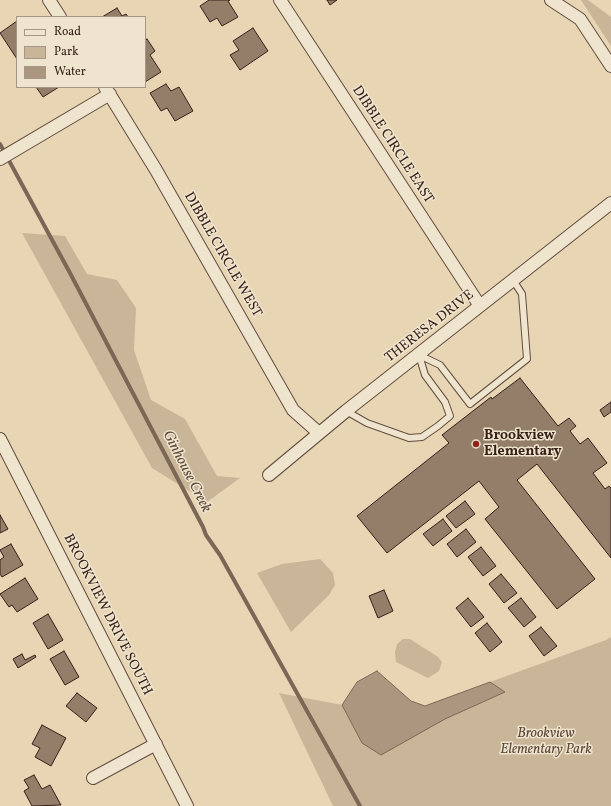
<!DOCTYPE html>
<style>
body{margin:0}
#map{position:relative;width:611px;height:806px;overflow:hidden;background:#e7d5b4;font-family:Vollkorn,serif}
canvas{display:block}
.legend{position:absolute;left:16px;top:16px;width:130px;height:72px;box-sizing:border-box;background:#efe4ce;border:1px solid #a59685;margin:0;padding:5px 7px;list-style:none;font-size:12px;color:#362018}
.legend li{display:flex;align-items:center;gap:8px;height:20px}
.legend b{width:20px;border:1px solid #a59685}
</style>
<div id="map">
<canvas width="611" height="806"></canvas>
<ul class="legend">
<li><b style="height:5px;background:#efe4ce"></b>Road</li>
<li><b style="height:11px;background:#c9b699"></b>Park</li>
<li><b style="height:11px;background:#ab977f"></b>Water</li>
</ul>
</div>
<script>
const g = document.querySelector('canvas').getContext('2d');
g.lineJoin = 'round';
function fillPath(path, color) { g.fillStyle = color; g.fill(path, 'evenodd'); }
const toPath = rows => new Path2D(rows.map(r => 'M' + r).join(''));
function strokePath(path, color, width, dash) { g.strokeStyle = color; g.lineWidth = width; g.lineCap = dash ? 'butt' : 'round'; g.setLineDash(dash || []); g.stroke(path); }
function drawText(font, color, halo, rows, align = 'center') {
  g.font = font + ' Vollkorn,serif'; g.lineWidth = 3; g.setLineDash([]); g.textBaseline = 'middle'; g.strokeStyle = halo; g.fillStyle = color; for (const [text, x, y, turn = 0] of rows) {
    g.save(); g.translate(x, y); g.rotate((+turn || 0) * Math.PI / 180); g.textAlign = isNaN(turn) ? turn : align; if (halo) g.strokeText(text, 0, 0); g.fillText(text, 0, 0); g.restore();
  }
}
fillPath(toPath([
 [581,0,588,0,611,17,611,46],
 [22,233,65,236,87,274,117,280,136,308,134,350,151,400,185,419,217,476,240,478,207,502,152,468],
 [320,559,333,573,335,585,329,595,291,632,257,573,282,564],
 [611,637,611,806,333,806,279,693,342,705,362,743,445,719,505,692,490,682,606,640],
 [403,639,410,639,438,657,442,662,439,671,428,678,396,662,395,652,397,644]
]), '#c9b699');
const water = toPath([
 [377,671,411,701,425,706,490,682,505,692,445,719,381,755,362,743,342,705,357,682,377,671]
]);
fillPath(water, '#ab977f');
strokePath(water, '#7c6756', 1);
strokePath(toPath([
 [0,144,70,273,203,527,206,535,220,555,360,806]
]), '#7c6756', 4);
const building = toPath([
 [209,0,230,0,228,1,238,17,222,26,217,18,210,22,200,6,209,0],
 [327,0,337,0,330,5,327,0],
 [117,8,122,16,126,14,128,17,102,17,117,8],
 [17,21,17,59,0,33,17,21],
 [253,28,268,51,240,70,230,55,239,50,233,41,253,28],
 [147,39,155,51,150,55,161,72,145,82,145,41,147,39],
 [166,84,171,91,179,87,193,111,175,121,167,108,161,111,150,93,166,84],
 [36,87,59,87,43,97,36,87],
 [520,378,558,426,569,418,576,426,570,431,580,444,588,438,607,463,593,473,605,489,609,486,611,488,611,558,537,464,517,480,595,579,557,609,485,519,499,507,479,481,387,553,357,516,449,443,442,435,491,397,492,399,520,378],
 [611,402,611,412,604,417,600,410,611,402],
 [465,501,475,514,456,528,446,516,465,501],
 [0,515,8,529,0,533,0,515],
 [443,519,452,531,433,546,423,534,443,519],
 [466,529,476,542,457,557,447,544,466,529],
 [11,544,23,565,2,577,0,574,0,560,4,557,0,550,11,544],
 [481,547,496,566,483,576,468,557,481,547],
 [501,574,517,593,504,603,489,584,501,574],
 [25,578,38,599,17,612,12,605,9,607,0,594,25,578],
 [384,590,393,611,378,618,369,596,384,590],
 [468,598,484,617,471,627,456,608,468,598],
 [521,598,536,617,524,627,508,608,521,598],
 [48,614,63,640,48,649,33,623,48,614],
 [487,623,502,642,490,652,475,633,487,623],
 [541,627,557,646,544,656,529,636,541,627],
 [64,651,79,677,65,685,50,659,64,651],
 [22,654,25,660,35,655,36,657,18,668,13,659,22,654],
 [77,693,97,708,86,722,66,706,77,693],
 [42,725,66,738,51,766,35,757,40,748,32,744,42,725],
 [34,775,42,789,50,785,61,805,32,806,24,791,29,788,24,780,34,775]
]);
fillPath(building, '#927e69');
strokePath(building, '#362018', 1);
const lane = toPath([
 [419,355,440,365,470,404,527,359,522,294,513,280],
 [346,411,367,423,409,438,422,437,438,426,450,416,445,402,425,375,419,355]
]);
const street = toPath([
 [49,0,60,17],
 [280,0,480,306],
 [551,0,580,19,611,66],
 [105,87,156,170,293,410,319,433],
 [0,159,110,94],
 [0,439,187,806],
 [269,475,346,411,611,203],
 [93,778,156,744]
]);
strokePath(lane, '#624d3f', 8);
strokePath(street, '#624d3f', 14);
strokePath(lane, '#efe4ce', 6);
strokePath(street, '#efe4ce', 12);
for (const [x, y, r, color] of [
 [476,444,4,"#8f2418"]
]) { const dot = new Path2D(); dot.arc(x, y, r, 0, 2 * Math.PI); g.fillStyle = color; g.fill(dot); strokePath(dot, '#efe4ce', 1.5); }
drawText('14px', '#362018', '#efe4ce', [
 ["DIBBLE CIRCLE EAST",392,145,57],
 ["DIBBLE CIRCLE WEST",222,255,60],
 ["THERESA DRIVE",430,327,-38],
 ["BROOKVIEW DRIVE SOUTH",107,615,63]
]);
drawText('bold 14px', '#362018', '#efe4ce', [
 ["Brookview",484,436],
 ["Elementary",484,452]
], 'left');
drawText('italic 14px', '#5b4638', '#efe4ce', [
 ["Brookview",546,734],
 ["Elementary Park",546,750]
]);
drawText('italic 15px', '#5f4a3c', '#efe4ce', [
 ["Ginhouse Creek",186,472,63]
]);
</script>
